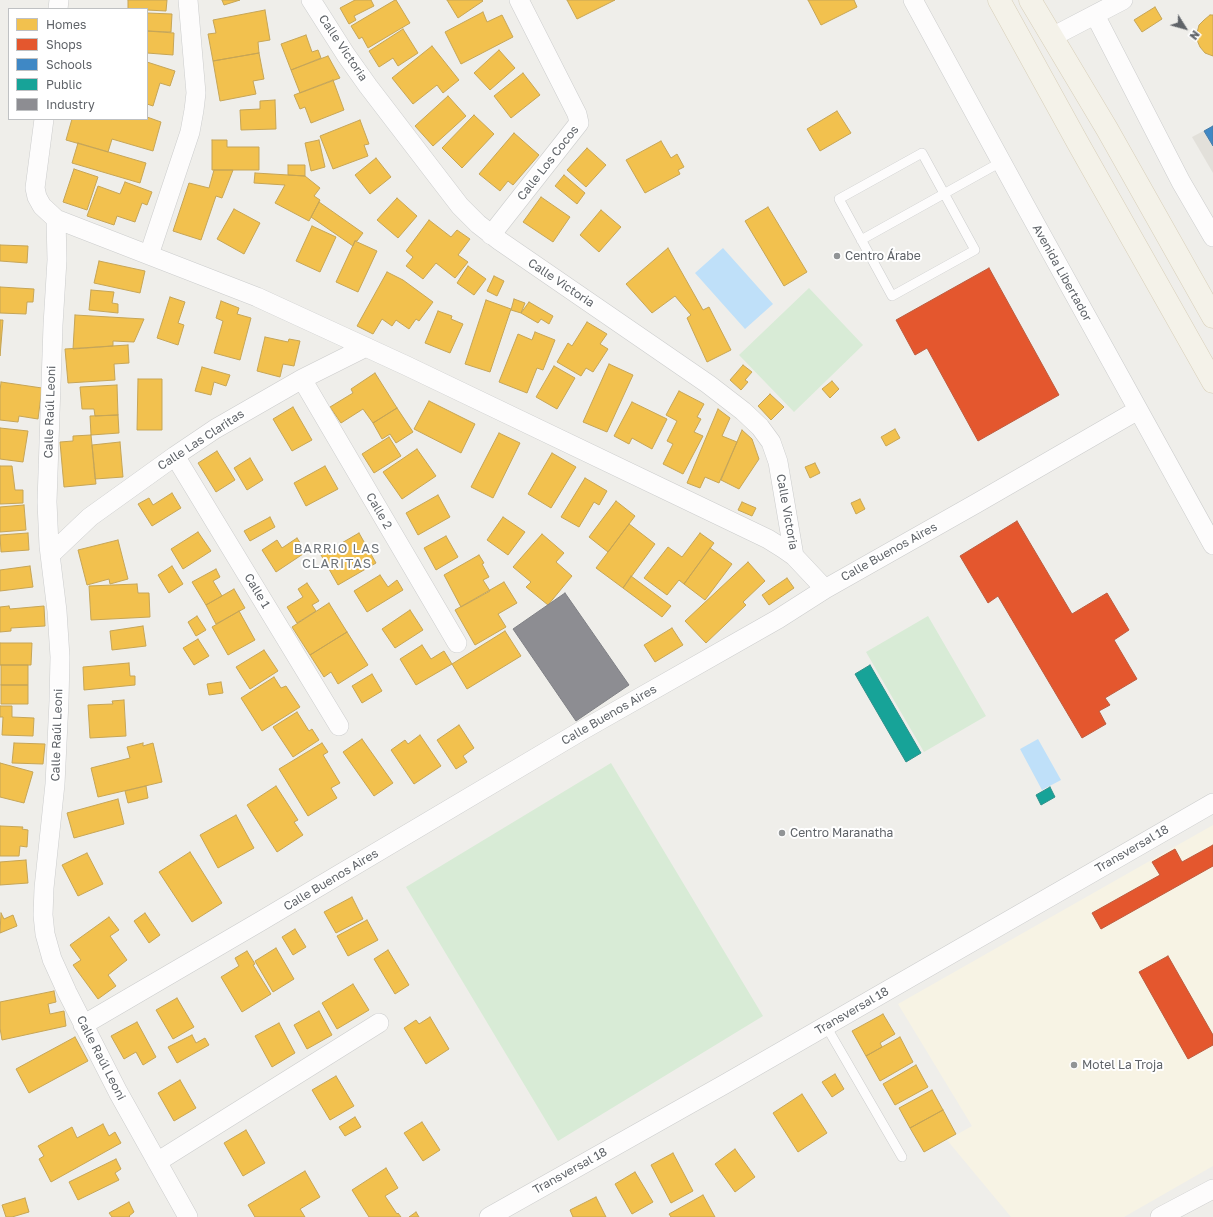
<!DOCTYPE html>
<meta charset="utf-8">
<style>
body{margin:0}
#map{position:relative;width:1213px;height:1217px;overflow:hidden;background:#efeeea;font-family:"Golos Text",sans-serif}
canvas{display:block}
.legend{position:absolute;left:8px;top:8px;width:140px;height:112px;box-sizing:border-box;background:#fff;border:1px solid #bfc1c3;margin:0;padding:5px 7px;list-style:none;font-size:12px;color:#5f6368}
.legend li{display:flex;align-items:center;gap:8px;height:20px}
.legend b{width:20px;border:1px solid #bfc1c3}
.north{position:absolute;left:1165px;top:8px;width:40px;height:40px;-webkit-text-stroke:3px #fff;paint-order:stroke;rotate:127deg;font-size:11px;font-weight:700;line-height:16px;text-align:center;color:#5f6368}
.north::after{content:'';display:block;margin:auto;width:14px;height:18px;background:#5f6368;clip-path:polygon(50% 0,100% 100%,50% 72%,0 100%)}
</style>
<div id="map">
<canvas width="1213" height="1217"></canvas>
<ul class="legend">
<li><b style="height:11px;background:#f2c14e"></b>Homes</li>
<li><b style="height:11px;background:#e4572e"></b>Shops</li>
<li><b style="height:11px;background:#3f88c5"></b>Schools</li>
<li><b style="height:11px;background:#17a398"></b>Public</li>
<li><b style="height:11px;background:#8d8d92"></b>Industry</li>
</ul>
<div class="north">N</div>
</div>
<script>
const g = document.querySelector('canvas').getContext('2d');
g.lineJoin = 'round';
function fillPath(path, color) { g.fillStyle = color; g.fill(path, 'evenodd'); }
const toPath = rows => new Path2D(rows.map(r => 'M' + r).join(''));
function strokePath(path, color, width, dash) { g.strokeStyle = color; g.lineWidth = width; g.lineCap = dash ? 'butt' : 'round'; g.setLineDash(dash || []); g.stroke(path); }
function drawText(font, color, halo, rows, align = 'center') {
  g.font = font + ' "Golos Text",sans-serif'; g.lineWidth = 4; g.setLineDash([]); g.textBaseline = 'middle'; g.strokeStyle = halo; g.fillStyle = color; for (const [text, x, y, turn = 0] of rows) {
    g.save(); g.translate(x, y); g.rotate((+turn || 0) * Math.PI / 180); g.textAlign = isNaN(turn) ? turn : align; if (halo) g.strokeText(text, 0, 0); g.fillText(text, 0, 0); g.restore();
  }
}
fillPath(toPath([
 [1213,825,1213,1166,1124,1217,1011,1217,947,1140,972,1126,898,1004]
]), '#f7f3e4');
fillPath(toPath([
 [1213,126,1213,173,1192,137]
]), '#e2e0da');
fillPath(toPath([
 [809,288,863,345,794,412,739,355],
 [928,616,986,716,924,752,866,652],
 [611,763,763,1016,558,1141,406,887]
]), '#d8ebd6');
fillPath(toPath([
 [723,248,773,304,745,329,695,273],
 [1038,739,1061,780,1042,790,1020,749]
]), '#bfe0f9');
const homes = toPath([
 [128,0,167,0,166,11,128,9,128,0],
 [222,0,240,0,224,5,222,0],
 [355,0,371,0,374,6,354,16,356,20,349,24,340,8,355,0],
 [395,0,396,0,410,23,368,48,362,37,359,39,351,26,395,0],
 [447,0,482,0,483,1,458,18,447,0],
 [567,0,615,0,577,19,567,0],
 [808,0,854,0,857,7,821,25,808,0],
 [1155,7,1162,19,1142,32,1134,20,1155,7],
 [265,10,270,40,258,42,259,53,213,61,208,34,216,33,213,20,265,10],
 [483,12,487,22,502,15,513,37,461,64,445,32,483,12],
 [147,13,172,14,171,32,147,31,147,13],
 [1210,15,1213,15,1213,56,1205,53,1200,47,1197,40,1197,33,1199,25,1204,20,1210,15],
 [403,29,418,53,398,66,393,58,379,67,369,51,403,29],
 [147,31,174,33,173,55,147,53,147,31],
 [306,35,312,52,318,50,321,58,291,70,281,44,306,35],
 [432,46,459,80,443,93,437,85,413,104,392,78,432,46],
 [499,50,515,68,490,90,474,73,499,50],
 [259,53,264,79,253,81,256,94,220,101,213,61,259,53],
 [328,56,340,78,300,93,291,70,328,56],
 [147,62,175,71,170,86,160,83,153,106,147,104,147,62],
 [523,73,540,95,511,118,494,96,523,73],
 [333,80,344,110,311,123,305,107,300,109,294,95,333,80],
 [448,96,466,116,433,146,415,126,448,96],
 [275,100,276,129,241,130,240,110,260,109,260,101,275,100],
 [837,111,851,133,820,151,807,129,837,111],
 [474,115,494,134,462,168,442,148,474,115],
 [147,117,161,122,153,151,112,139,108,152,66,140,72,119,147,119,147,117],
 [360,120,369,144,364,145,368,156,333,169,320,136,360,120],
 [514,133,539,155,513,185,508,181,500,191,479,174,514,133],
 [212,140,227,140,227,147,259,147,259,170,212,170,212,140],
 [319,140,325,167,311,171,305,143,319,140],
 [661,141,671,158,677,154,684,167,678,170,680,174,645,193,626,160,661,141],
 [78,143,146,163,140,183,72,163,78,143],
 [587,148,606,165,586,187,567,170,587,148],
 [376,158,391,177,370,194,355,175,376,158],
 [288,165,305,165,305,176,288,175,288,165],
 [74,169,98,177,87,210,63,202,74,169],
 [214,170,233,170,222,198,216,196,201,240,173,231,189,183,209,188,214,170],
 [255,173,305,176,320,188,314,196,320,200,309,221,275,203,285,185,254,183,255,173],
 [564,175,585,193,577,204,555,186,564,175],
 [125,182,152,192,147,205,142,203,135,222,117,216,114,225,87,216,98,186,120,194,125,182],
 [541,197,570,217,553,242,523,222,541,197],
 [397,198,417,216,398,238,377,220,397,198],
 [319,202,363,233,357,241,355,241,353,246,311,217,319,202],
 [768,207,807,272,784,286,745,221,768,207],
 [234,209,260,223,244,254,217,239,234,209],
 [601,210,621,227,599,252,580,235,601,210],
 [429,220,451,237,457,230,470,239,458,255,468,262,455,278,436,263,423,279,406,266,413,257,406,251,429,220],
 [312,226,336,237,320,272,296,261,312,226],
 [355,241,377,251,358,292,336,282,355,241],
 [0,245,28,246,27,263,0,261,0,245],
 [668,248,703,310,709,307,731,350,707,362,687,318,691,315,675,296,652,313,626,284,668,248],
 [99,261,145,271,140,293,94,283,99,261],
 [468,266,486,279,474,295,457,283,468,266],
 [387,272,403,280,433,302,419,321,416,319,409,329,396,320,392,326,382,319,373,334,357,326,387,272],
 [494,276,504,281,497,296,487,291,494,276],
 [0,287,34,289,33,302,27,302,26,314,0,313,0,287],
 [91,290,114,292,112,303,118,304,118,313,89,310,91,290],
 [170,297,185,302,178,323,184,325,178,345,157,338,170,297],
 [514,299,525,303,521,313,511,310,514,299],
 [486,300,511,309,490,372,465,364,486,300],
 [221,301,239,308,237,314,251,318,240,360,214,353,223,321,216,318,221,301],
 [529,302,553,316,549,324,541,319,538,323,521,313,529,302],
 [438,311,452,316,451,319,463,324,450,353,425,343,438,311],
 [75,315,144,319,134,342,113,341,113,346,73,349,75,315],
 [0,320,3,320,0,356,0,320],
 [587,322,607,334,600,344,608,349,593,372,586,368,581,376,557,362,568,343,572,346,587,322],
 [535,332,555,340,543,370,537,368,527,393,499,382,518,334,532,340,535,332],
 [265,337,288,342,289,339,300,341,294,366,283,364,280,377,257,371,265,337],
 [128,345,129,363,114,364,115,380,68,383,65,349,128,345],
 [609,364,633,375,607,432,583,422,609,364],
 [743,365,752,372,745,380,748,382,741,390,730,380,743,365],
 [554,366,575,378,557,409,536,397,554,366],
 [202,367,230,375,226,386,214,382,211,395,195,391,202,367],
 [375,373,397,408,373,423,363,409,341,423,330,407,353,393,351,389,375,373],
 [138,379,162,379,162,430,137,430,138,379],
 [832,381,839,389,830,398,822,389,832,381],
 [1,382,42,388,38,419,19,416,18,422,0,420,0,391,1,382],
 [117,385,118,415,95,416,94,409,82,409,80,387,117,385],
 [679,391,704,404,697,417,701,419,694,432,703,436,683,474,663,464,673,444,667,441,677,421,666,415,679,391],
 [770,394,784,407,771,420,758,406,770,394],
 [429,401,475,424,461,453,414,429,429,401],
 [632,402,667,419,652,449,632,438,629,444,614,436,632,402],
 [293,407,312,440,292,451,273,419,293,407],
 [397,408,413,432,396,443,390,434,382,439,373,423,397,408],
 [718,409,730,418,722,436,737,442,719,483,705,477,700,488,687,483,718,409],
 [118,415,119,433,91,435,90,416,118,415],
 [0,428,28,431,23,462,0,459,0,428],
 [895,429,900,438,886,446,881,437,895,429],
 [742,430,752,439,759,459,739,489,721,480,742,430],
 [499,433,520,443,493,498,471,487,499,433],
 [91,435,96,484,64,487,60,442,73,441,73,436,91,435],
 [389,437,401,456,374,473,362,454,389,437],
 [120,442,123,477,95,479,92,445,120,442],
 [417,449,436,476,402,499,383,472,417,449],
 [217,451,235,480,216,492,198,463,217,451],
 [552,453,576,467,551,508,528,494,552,453],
 [250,458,263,480,247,490,234,468,250,458],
 [815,463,820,473,810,478,805,467,815,463],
 [0,466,12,466,15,490,23,490,23,503,0,504,0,466],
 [325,466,338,489,306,506,294,483,325,466],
 [585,478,607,491,599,505,594,502,579,527,561,517,585,478],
 [172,493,181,508,152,526,138,504,149,498,153,505,172,493],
 [438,495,450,517,418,535,406,513,438,495],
 [860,499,865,509,856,514,851,503,860,499],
 [616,501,635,516,608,552,589,537,616,501],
 [742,502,756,508,752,516,738,510,742,502],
 [24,505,26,530,0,532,0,507,24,505],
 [270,517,275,527,250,541,244,531,270,517],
 [503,517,525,532,508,555,487,540,503,517],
 [629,524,655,544,623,588,596,568,629,524],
 [198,532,211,551,183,569,171,549,198,532],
 [28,533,29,550,1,552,0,535,28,533],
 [359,533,376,563,338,585,321,555,359,533],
 [700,533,714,543,684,584,679,580,667,595,644,578,668,547,682,557,700,533],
 [542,534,564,553,556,562,572,576,548,605,526,587,531,582,513,567,542,534],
 [446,536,458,557,436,570,424,548,446,536],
 [297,538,306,552,276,572,262,550,277,540,282,548,297,538],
 [118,540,128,579,110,584,109,579,87,585,78,550,118,540],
 [710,548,732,564,705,600,684,584,710,548],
 [479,555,484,563,482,564,489,577,483,580,490,591,461,607,444,575,479,555],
 [748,562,765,581,743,602,746,605,706,643,685,621,748,562],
 [30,566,33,587,0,591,0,570,30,566],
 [172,566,183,584,169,593,158,575,172,566],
 [216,569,220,577,213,581,222,596,206,605,192,582,216,569],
 [380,575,388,587,397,580,403,590,367,612,354,591,380,575],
 [631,576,671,606,662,617,623,588,631,576],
 [787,578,794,588,769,605,762,595,787,578],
 [504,582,517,603,498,614,506,627,475,645,455,610,504,582],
 [307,583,319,601,312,605,316,611,297,623,287,607,303,597,298,589,307,583],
 [137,584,138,593,149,593,150,617,91,620,89,586,137,584],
 [234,589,245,608,216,624,206,605,234,589],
 [329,603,347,632,310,655,292,627,329,603],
 [9,606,10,609,44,606,45,626,11,628,11,631,0,632,0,607,9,606],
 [410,610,423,630,395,648,382,629,410,610],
 [239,611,255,640,228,655,212,627,239,611],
 [197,616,206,630,196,636,188,622,197,616],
 [143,626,146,646,112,650,110,631,143,626],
 [672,628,683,645,655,662,644,645,672,628],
 [505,631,521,656,467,689,452,664,505,631],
 [347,632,368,665,338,684,331,672,324,677,310,655,347,632],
 [198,639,209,656,194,665,183,648,198,639],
 [0,643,32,643,31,665,0,665,0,643],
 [422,645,431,659,444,651,452,664,416,685,400,659,422,645],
 [264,650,278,671,250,689,236,667,264,650],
 [129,663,130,676,135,676,135,685,84,690,83,667,129,663],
 [1,665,28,665,28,685,1,685,1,665],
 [372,674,382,691,362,703,352,686,372,674],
 [274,677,281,688,286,686,300,707,262,731,241,698,274,677],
 [221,682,223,693,209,695,207,684,221,682],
 [1,685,28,685,28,704,1,704,1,685],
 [124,700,126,736,90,738,88,705,113,704,112,701,124,700],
 [0,706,12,706,12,717,34,718,33,736,2,735,3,717,0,717,0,706],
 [297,712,309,731,312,729,319,740,293,757,273,727,297,712],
 [459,725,474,748,463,756,467,762,456,769,437,740,459,725],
 [420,735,441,766,414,784,391,750,405,740,408,744,420,735],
 [362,739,393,783,374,796,343,752,362,739],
 [14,743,45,744,43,764,12,763,14,743],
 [143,743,143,746,153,743,162,782,98,797,91,768,130,758,127,747,143,743],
 [322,743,328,752,323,755,340,783,331,788,337,798,308,816,279,769,322,743],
 [0,763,33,772,24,803,0,797,0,763],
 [146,786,148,798,128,803,125,791,146,786],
 [276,786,298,820,294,822,303,835,277,852,247,805,276,786],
 [118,799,124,824,74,838,67,813,118,799],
 [236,815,254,848,218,868,200,835,236,815],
 [0,826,23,827,22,829,28,830,27,847,20,846,19,856,0,856,0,826],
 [190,852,222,903,192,922,159,872,190,852],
 [87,853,103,884,78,896,62,865,87,853],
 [26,860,28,883,0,885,0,862,26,860],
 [352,897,363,919,336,933,324,912,352,897],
 [1,913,4,919,13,915,17,926,0,933,1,913],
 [145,913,160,935,149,943,134,921,145,913],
 [109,917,119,930,110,936,127,960,108,975,116,986,98,999,73,965,81,960,70,945,109,917],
 [367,920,378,940,348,956,337,936,367,920],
 [295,929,306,947,293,955,282,937,295,929],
 [276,948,294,979,273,992,255,961,276,948],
 [388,950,409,985,395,994,374,959,388,950],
 [247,951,255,964,253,965,271,994,242,1012,221,977,239,966,235,958,247,951],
 [353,984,369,1010,337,1029,322,1003,353,984],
 [54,991,56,1002,48,1004,50,1014,64,1011,66,1026,2,1040,0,1028,0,1002,54,991],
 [177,998,194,1027,173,1039,156,1010,177,998],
 [319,1011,332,1035,307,1049,294,1025,319,1011],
 [883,1014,895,1034,880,1043,882,1047,866,1056,852,1031,883,1014],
 [430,1017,449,1049,426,1064,404,1028,416,1020,419,1024,430,1017],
 [137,1022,156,1057,143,1065,136,1052,124,1059,111,1036,137,1022],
 [279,1023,295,1053,272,1067,255,1036,279,1023],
 [192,1035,196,1043,205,1038,209,1045,177,1063,168,1047,192,1035],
 [75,1037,88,1061,29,1093,16,1069,75,1037],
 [900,1037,913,1062,880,1081,866,1056,900,1037],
 [916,1065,928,1087,895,1105,883,1084,916,1065],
 [835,1074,844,1089,832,1097,822,1082,835,1074],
 [336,1076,354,1106,330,1120,312,1090,336,1076],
 [180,1080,196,1108,174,1121,158,1093,180,1080],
 [932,1090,943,1110,910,1128,899,1108,932,1090],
 [802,1094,827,1133,798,1152,773,1113,802,1094],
 [943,1110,956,1134,924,1152,910,1128,943,1110],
 [355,1117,361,1127,345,1136,339,1127,355,1117],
 [422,1122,440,1150,423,1161,404,1133,422,1122],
 [103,1124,109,1136,115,1132,121,1143,51,1182,39,1159,44,1156,38,1146,72,1127,77,1138,103,1124],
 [246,1130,265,1163,243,1176,224,1143,246,1130],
 [735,1149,755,1177,735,1192,715,1164,735,1149],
 [673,1153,693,1191,671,1203,651,1165,673,1153],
 [116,1159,121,1169,115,1173,119,1180,78,1200,69,1182,116,1159],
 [386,1168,398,1188,385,1196,397,1214,398,1213,401,1217,369,1217,352,1190,386,1168],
 [305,1171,320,1197,300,1209,305,1217,255,1217,248,1205,305,1171],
 [635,1172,653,1202,632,1214,615,1184,635,1172],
 [703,1195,715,1217,671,1217,669,1214,703,1195],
 [596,1197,606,1217,573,1217,570,1210,596,1197],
 [25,1198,29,1212,12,1217,6,1217,2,1205,25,1198],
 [129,1202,134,1212,129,1216,130,1217,112,1217,109,1213,129,1202],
 [416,1212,419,1217,409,1217,416,1212]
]);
fillPath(homes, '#f2c14e');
strokePath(homes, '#c6a556', 1);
const shops = toPath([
 [989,268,1059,395,978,441,927,348,915,355,896,320,989,268],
 [1017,521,1072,614,1107,593,1129,630,1114,640,1137,679,1105,698,1110,705,1099,711,1106,724,1082,738,998,596,988,603,960,556,1017,521],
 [1213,845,1213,866,1101,929,1092,913,1160,875,1152,862,1175,849,1182,862,1213,845],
 [1168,956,1213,1035,1213,1045,1188,1059,1139,972,1168,956]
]);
fillPath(shops, '#e4572e');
strokePath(shops, '#bc5b3f', 1);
const schools = toPath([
 [1213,126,1213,146,1204,131,1213,126]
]);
fillPath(schools, '#3f88c5');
strokePath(schools, '#497da9', 1);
const public = toPath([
 [870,665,921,753,906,762,855,674,870,665],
 [1050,787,1055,797,1041,805,1036,795,1050,787]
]);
fillPath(public, '#17a398');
strokePath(public, '#2d908a', 1);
const industry = toPath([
 [565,593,629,685,576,721,513,629,565,593]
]);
fillPath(industry, '#8d8d92');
strokePath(industry, '#7f8085', 1);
const lane = toPath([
 [922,153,975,250,892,296,839,199,922,153],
 [861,240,1001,162],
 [826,1026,902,1157]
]);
const street = toPath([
 [311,0,346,55,368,86,440,180,460,206,478,224,500,241,708,384,743,411,760,427,771,442,778,462,794,556],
 [913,0,1026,207,1213,545],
 [58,9,59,0],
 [1095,15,1181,182,1213,237],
 [1052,37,1123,0],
 [44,119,35,188,37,197,42,206,56,219,257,297,407,366,670,492,768,539,784,549,794,556,825,589],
 [56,219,57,260,53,325,47,502,49,546,57,611,60,657,59,701,55,784,44,888,43,915,45,934,52,959,67,992,118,1092,188,1217],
 [491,235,579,123,577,114,519,0],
 [149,255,190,132,194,110,196,93,188,0],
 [302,379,457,643],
 [175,456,339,726],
 [50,555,90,517,175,456,215,429,302,379,366,347],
 [83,1025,261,921,581,731,778,619,825,589,977,503,1138,410],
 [157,1162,379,1023],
 [489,1217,725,1084,1213,803],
 [1160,1217,1213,1189]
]);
const primary = toPath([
 [999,0,1079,145,1213,382],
 [1030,0,1107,129,1213,317]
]);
strokePath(lane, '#cbcccc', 10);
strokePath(street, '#cbcccc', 20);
strokePath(primary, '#d7ceb8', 23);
strokePath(lane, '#fdfcfc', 9);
strokePath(street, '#fdfcfc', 19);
strokePath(primary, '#f4f2e9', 22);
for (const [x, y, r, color] of [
 [837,256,4,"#919496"],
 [782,833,4,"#919496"],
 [1074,1065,4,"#919496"]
]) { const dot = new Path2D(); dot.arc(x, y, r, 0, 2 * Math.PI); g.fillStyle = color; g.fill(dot); strokePath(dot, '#fff', 1.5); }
drawText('12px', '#5f6368', '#fff', [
 ["Calle Victoria",343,48,56],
 ["Calle Los Cocos",548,163,-52],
 ["Avenida Libertador",1062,273,61],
 ["Calle Victoria",561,283,34],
 ["Calle Raúl Leoni",50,412,-88],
 ["Calle Las Claritas",201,440,-33],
 ["Calle 2",379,511,60],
 ["Calle Victoria",787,512,80],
 ["Calle Buenos Aires",889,552,-29],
 ["Calle 1",257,591,59],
 ["Calle Buenos Aires",609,715,-30],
 ["Calle Raúl Leoni",57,735,-88],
 ["Transversal 18",1132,849,-30],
 ["Calle Buenos Aires",331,880,-31],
 ["Transversal 18",852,1011,-30],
 ["Calle Raúl Leoni",101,1058,63],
 ["Transversal 18",570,1171,-29]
]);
drawText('12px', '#5f6368', '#fff', [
 ["Centro Árabe",845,256],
 ["Centro Maranatha",790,833],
 ["Motel La Troja",1082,1065]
], 'left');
g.letterSpacing = '1px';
drawText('13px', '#70757a', '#fff', [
 ["BARRIO LAS",337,549],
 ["CLARITAS",337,564]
]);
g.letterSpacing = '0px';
</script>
